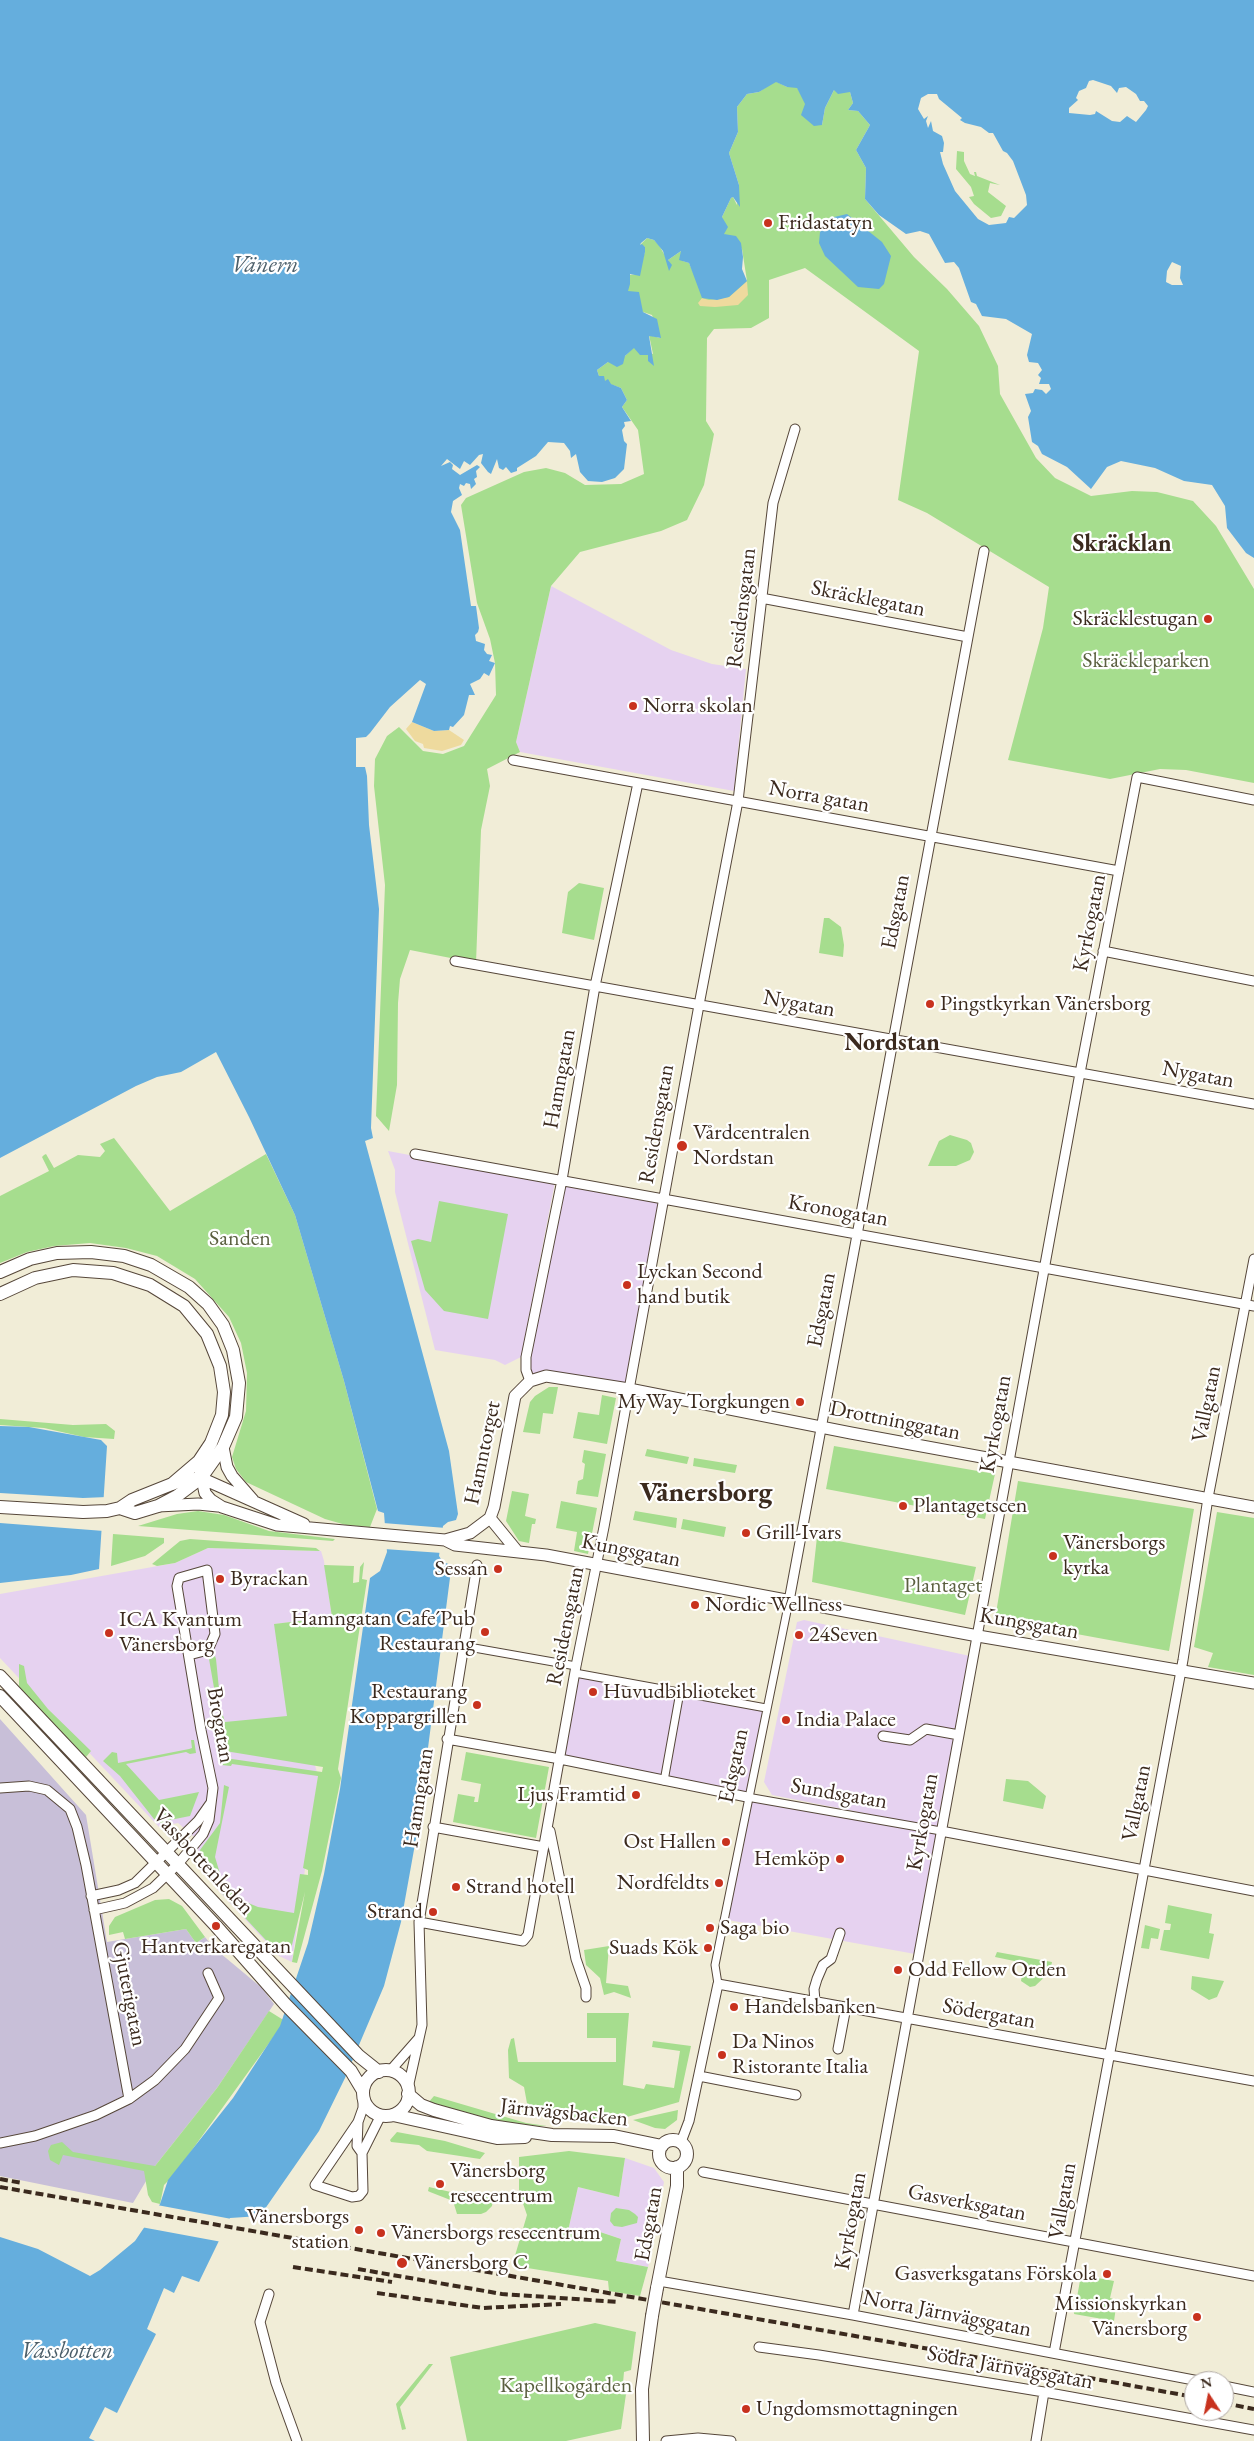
<!DOCTYPE html>
<meta charset="utf-8">
<style>
body{margin:0}
#map{position:relative;width:1254px;height:2441px;overflow:hidden;background:#f1edd7;font-family:"EB Garamond",serif}
canvas{display:block}
.north{position:absolute;left:1184px;top:2371px;width:50px;height:50px;box-sizing:border-box;background:#fff;border:1px solid #b1aaa5;border-radius:50%;rotate:349deg;font-size:14px;font-weight:700;line-height:20px;text-align:center;color:#3b2a1e}
.north::after{content:'';display:block;margin:auto;width:18px;height:22px;background:#c8321e;clip-path:polygon(50% 0,100% 100%,50% 72%,0 100%)}
</style>
<div id="map">
<canvas width="1254" height="2441"></canvas>
<div class="north">N</div>
</div>
<script>
const g = document.querySelector('canvas').getContext('2d');
g.lineJoin = 'round';
function fillPath(path, color) { g.fillStyle = color; g.fill(path, 'evenodd'); }
const toPath = rows => new Path2D(rows.map(r => 'M' + r).join(''));
function strokePath(path, color, width, dash) { g.strokeStyle = color; g.lineWidth = width; g.lineCap = dash ? 'butt' : 'round'; g.setLineDash(dash || []); g.stroke(path); }
function drawText(font, color, halo, rows, align = 'center') {
  g.font = font + ' "EB Garamond",serif'; g.lineWidth = 4.5; g.setLineDash([]); g.textBaseline = 'middle'; g.strokeStyle = halo; g.fillStyle = color; for (const [text, x, y, turn = 0] of rows) {
    g.save(); g.translate(x, y); g.rotate((+turn || 0) * Math.PI / 180); g.textAlign = isNaN(turn) ? turn : align; if (halo) g.strokeText(text, 0, 0); g.fillText(text, 0, 0); g.restore();
  }
}
fillPath(toPath([
 [551,586,671,650,712,664,746,669,734,791,520,752,516,742],
 [388,1151,555,1182,521,1357,505,1365,495,1360,435,1350,395,1192,395,1170],
 [560,1182,661,1201,627,1387,531,1378,526,1360],
 [208,1548,321,1551,324,1561,332,1617,275,1624,318,1776,292,1962,279,1956,217,1889,201,1859,198,1849,200,1842,178,1823,159,1827,0,1658,0,1594,175,1563],
 [804,1620,970,1656,939,1828,772,1795,764,1782,797,1622],
 [576,1675,677,1694,662,1779,562,1757],
 [682,1695,763,1710,746,1794,667,1779],
 [752,1801,937,1834,915,1954,728,1920],
 [625,2158,654,2168,664,2182,648,2267,616,2261,621,2239,591,2229,589,2236,568,2231,578,2187,619,2197]
]), '#e6d2f0');
fillPath(toPath([
 [0,1719,86,1815,107,1942,186,1929,196,1943,205,1937,214,1948,262,1988,274,2004,217,2088,155,2166,133,2203,0,2176]
]), '#c8bfd8');
fillPath(toPath([
 [775,81,787,87,797,87,806,104,822,125,825,108,834,90,850,92,853,103,848,110,858,111,870,125,856,150,866,168,865,199,914,257,947,289,979,326,998,366,1000,394,1036,458,1055,478,1091,496,1132,491,1157,492,1193,501,1216,526,1254,589,1254,783,1186,770,1160,769,1110,779,1008,760,1043,628,1049,587,927,513,898,500,919,351,805,268,769,280,769,318,751,328,714,329,707,338,706,421,714,434,704,485,687,520,661,531,580,552,551,586,516,742,520,752,487,769,490,786,481,830,476,963,410,950,400,979,398,1003,397,1085,389,1131,376,1116,385,885,374,786,375,759,387,736,399,727,423,751,443,754,464,746,496,695,495,663,490,639,477,603,461,505,466,498,524,472,546,468,565,473,585,485,621,484,644,474,638,430,622,407,627,400,621,388,604,382,599,376,597,370,608,362,625,356,634,347,653,354,649,335,660,338,652,315,643,312,627,291,629,275,639,274,645,251,645,247,640,245,647,238,654,240,659,245,669,263,668,260,681,251,683,261,689,263,697,281,747,281,742,249,724,234,722,217,731,198,733,197,737,205,739,185,729,153,738,132,737,107,747,94,759,92],
 [957,151,964,152,964,161,970,174,975,176,974,172,976,172,977,176,1000,185,990,183,988,192,1006,206,1001,216,991,218,974,204,969,197,974,196,971,187,956,169],
 [579,883,604,888,594,940,562,933,568,892],
 [824,918,829,918,841,927,844,945,843,957,819,953],
 [950,1135,967,1140,971,1143,974,1152,970,1160,956,1166,928,1166,939,1141],
 [114,1138,170,1211,266,1154,295,1215,344,1381,377,1509,370,1527,346,1525,325,1519,246,1482,236,1469,232,1457,246,1411,247,1373,241,1343,229,1317,195,1279,157,1256,126,1248,90,1243,54,1246,27,1252,0,1263,0,1196,49,1171,42,1157,44,1155,46,1154,54,1168,78,1155,100,1157,105,1151,100,1144],
 [439,1201,508,1214,488,1319,444,1311,425,1290,411,1241,418,1239,431,1242],
 [549,1387,558,1387,553,1414,543,1413,540,1434,523,1432,530,1402,535,1396],
 [602,1395,616,1398,607,1444,573,1438,578,1412,599,1415],
 [0,1419,73,1425,106,1424,115,1431,114,1439,84,1437,44,1428,0,1425],
 [834,1446,995,1474,985,1519,826,1489],
 [647,1449,689,1457,687,1464,645,1456],
 [584,1450,606,1454,598,1497,576,1494,578,1481,583,1479,585,1464,582,1462],
 [694,1458,737,1465,735,1473,693,1466],
 [1018,1481,1194,1509,1169,1651,995,1619],
 [512,1491,529,1494,525,1516,536,1519,535,1524,532,1524,529,1543,519,1541,506,1521],
 [561,1501,597,1508,588,1554,574,1551,577,1532,556,1528],
 [198,1511,224,1515,269,1531,335,1539,333,1541,138,1526,177,1514],
 [635,1511,677,1518,676,1528,633,1520],
 [1217,1512,1254,1518,1254,1675,1208,1667,1213,1653,1194,1647],
 [683,1519,726,1527,724,1537,681,1529],
 [113,1534,164,1538,164,1543,145,1556,111,1566],
 [817,1537,976,1567,965,1615,812,1582],
 [190,1539,316,1548,320,1551,208,1548,175,1563,157,1566,152,1564,180,1541],
 [364,1562,362,1579,367,1580,338,1769,341,1778,322,1871,297,1963,292,1962,305,1892,290,1953,277,1952,217,1888,200,1850,220,1823,224,1785,229,1787,215,1857,221,1877,236,1898,258,1907,294,1913,300,1874,308,1875,308,1870,303,1868,318,1776,232,1764,231,1766,222,1765,221,1760,225,1758,322,1772,323,1767,225,1751,209,1659,215,1656,216,1659,221,1709,225,1722,287,1716,274,1624,332,1617,324,1565,354,1566,353,1583,359,1582,360,1567],
 [19,1664,24,1666,27,1683,48,1709,91,1751,86,1757,21,1694,19,1688],
 [191,1740,194,1740,196,1753,190,1754,186,1752,126,1764,159,1800,199,1792,190,1816,170,1820,163,1824,154,1819,120,1776,103,1761,112,1752,117,1753,118,1763,189,1749,192,1748],
 [466,1752,549,1767,536,1838,453,1822,458,1794,475,1797,474,1802,478,1802,481,1784,461,1780],
 [1006,1779,1028,1781,1046,1796,1043,1809,1003,1801],
 [169,1899,182,1906,205,1937,196,1943,186,1929,125,1939,123,1932,109,1935,109,1926,115,1917,155,1900],
 [1168,1905,1212,1914,1209,1933,1214,1934,1209,1959,1160,1950,1164,1930,1170,1930,1171,1924,1165,1923],
 [1145,1925,1160,1929,1158,1939,1151,1938,1149,1949,1141,1948],
 [609,1946,606,1983,628,1986,631,1998,614,1992,604,1995,600,1978,586,1965,584,1950],
 [997,1952,1052,1962,1050,1972,1035,1986,1030,1987,1021,1981,1024,1963,995,1957],
 [1192,1976,1224,1981,1217,1997,1209,2000,1191,1989],
 [269,2011,285,2021,174,2175,164,2185,160,2204,152,2202,148,2195,144,2171,63,2155,59,2165,50,2160,48,2151,51,2145,62,2142,73,2152,155,2166,217,2088],
 [587,2013,629,2013,623,2085,644,2089,646,2084,674,2088,680,2051,652,2047,653,2041,691,2046,679,2102,627,2117,624,2113,610,2116,610,2119,592,2121,529,2114,524,2087,509,2078,508,2050,511,2039,514,2038,518,2062,616,2062,616,2038,587,2038],
 [434,2096,526,2123,547,2126,513,2125,427,2104],
 [678,2110,677,2120,665,2129,655,2128,633,2120],
 [397,2132,445,2141,485,2153,480,2159,427,2151,419,2145,391,2142,390,2140],
 [569,2151,625,2158,619,2197,578,2187,568,2231,589,2236,591,2229,621,2239,616,2261,648,2267,640,2296,609,2291,608,2281,515,2266,514,2259,527,2215,519,2192,519,2157],
 [429,2187,455,2193,464,2191,493,2199,492,2206,486,2212,481,2214,457,2214,453,2201,430,2192,428,2191],
 [616,2208,629,2210,635,2214,638,2217,637,2223,622,2227,614,2226,610,2221,611,2213],
 [1081,2275,1114,2281,1110,2298,1117,2300,1114,2321,1074,2314],
 [595,2323,636,2332,631,2370,624,2372,623,2383,627,2387,621,2429,566,2441,467,2441,450,2357],
 [429,2364,433,2364,400,2407,406,2429,402,2430,396,2404]
]), '#a6dd8e');
fillPath(toPath([
 [747,281,748,295,738,305,715,307,700,306,698,303,702,298,709,300,729,297],
 [412,722,434,731,449,730,464,740,461,745,442,751,424,748,423,744,415,741,406,729]
]), '#eeda9e');
fillPath(toPath([
 [0,0,1254,0,1254,558,1246,553,1227,528,1225,506,1212,485,1184,481,1155,468,1121,461,1107,467,1091,489,1067,467,1042,454,1038,446,1032,442,1028,417,1031,411,1025,394,1033,393,1035,389,1042,390,1046,394,1051,389,1049,384,1039,384,1041,378,1038,375,1042,370,1038,363,1029,362,1027,355,1032,334,1006,319,982,316,976,304,971,302,959,268,954,262,945,263,929,234,920,231,906,234,879,215,865,199,866,168,856,150,870,125,858,111,848,110,853,103,850,92,838,94,834,90,825,108,822,125,814,126,801,115,805,104,797,88,787,87,776,82,759,92,747,94,737,107,738,132,729,153,739,185,740,207,733,197,731,198,722,217,728,227,724,234,736,236,741,243,743,257,742,269,747,281,729,297,717,300,702,298,689,263,679,260,681,251,668,260,672,265,669,271,663,251,654,240,647,238,641,243,640,245,642,244,645,247,645,252,640,276,630,274,630,284,628,291,639,292,643,312,657,319,661,338,649,336,654,366,648,361,648,355,640,355,634,348,625,356,623,364,617,367,608,362,597,370,599,376,604,376,605,381,608,379,611,384,621,388,627,400,622,407,631,421,624,422,625,426,622,430,624,441,627,444,624,469,615,478,602,482,588,481,580,472,576,454,571,458,570,451,564,443,548,442,536,456,517,468,517,471,511,473,506,467,503,470,499,468,497,459,491,474,488,472,481,463,483,454,479,455,470,465,464,461,460,469,447,459,441,466,450,462,453,465,452,469,460,475,477,465,480,467,476,471,477,477,474,479,476,484,471,489,470,484,466,483,464,486,460,484,459,488,462,495,453,501,451,512,460,530,471,606,476,606,479,628,478,632,475,635,476,641,485,644,484,650,487,654,492,655,489,661,495,663,489,676,484,673,480,679,470,684,475,695,469,695,464,715,453,727,450,726,449,730,434,731,412,722,426,684,420,680,390,707,370,733,366,737,356,738,356,767,365,767,367,776,369,825,379,909,371,1128,373,1138,365,1141,449,1451,458,1514,456,1520,448,1522,443,1526,439,1556,443,1562,451,1565,451,1570,417,1833,401,1922,384,1986,345,2078,319,2131,260,2216,230,2218,199,2282,182,2276,174,2293,164,2288,147,2329,156,2334,117,2413,105,2407,89,2438,95,2441,0,2441,0,2237,38,2249,90,2276,100,2270,135,2241,160,2204,168,2180,233,2098,280,2026,308,1943,324,1874,340,1789,370,1578,380,1571,387,1552,384,1513,378,1511,344,1381,295,1215,249,1117,216,1052,181,1072,157,1077,136,1086,0,1158],
 [1093,80,1111,86,1117,93,1119,88,1126,87,1136,94,1140,101,1144,101,1148,106,1146,110,1136,122,1127,116,1120,122,1112,121,1096,111,1095,114,1090,115,1069,113,1069,108,1078,100,1076,98,1079,91,1086,88,1089,81],
 [928,94,937,94,939,99,962,118,960,120,965,123,981,127,989,133,993,133,1003,151,1007,153,1013,161,1026,195,1027,205,1014,218,1009,217,1006,223,989,225,978,219,955,191,943,164,940,152,943,152,944,143,942,136,933,131,931,121,928,128,926,121,928,116,924,119,918,109,921,98],
 [1172,262,1181,266,1180,278,1183,285,1172,285,1166,282,1167,271],
 [847,214,882,242,891,256,884,284,879,289,858,287,825,256,819,243,820,232,830,218],
 [0,1426,29,1427,101,1440,107,1446,99,1569,71,1575,0,1583]
]), '#65aedd');
fillPath(toPath([
 [0,1493,83,1498,107,1497,104,1531,0,1523],
 [383,1523,446,1528,442,1553,384,1549],
 [157,2205,237,2220,231,2220,222,2242,141,2227]
]), '#f1edd7');
const pedestrian = toPath([
 [463,1646,576,1666],
 [575,1673,766,1708],
 [664,1781,680,1692],
 [747,1797,941,1831],
 [718,1984,715,1965,789,1601]
]);
const minor = toPath([
 [761,598,968,637],
 [513,760,1119,871],
 [1103,951,1254,981],
 [455,961,1254,1104],
 [415,1154,1254,1306],
 [530,1381,526,1370,526,1357,562,1180,595,986,638,783],
 [789,1601,984,551],
 [883,1736,910,1740,926,1729,959,1735],
 [447,1739,560,1759,747,1797],
 [0,1788,29,1786,47,1790,70,1809,77,1827,86,1865,129,2099],
 [433,1827,544,1847],
 [550,1831,576,1959,586,1988,586,1997],
 [941,1831,1254,1891],
 [91,1896,119,1890,135,1883,198,1821,210,1804],
 [94,1910,125,1903,153,1888,178,1864,203,1834,209,1820,213,1788,201,1730,177,1586,179,1578,207,1570,215,1634,208,1650,189,1655],
 [419,1922,523,1941,528,1935,576,1666,604,1527,699,1005,738,801,773,503,795,429],
 [815,2001,814,1989,817,1979,823,1965,831,1959,840,1933],
 [838,2049,846,2007],
 [390,2071,419,2038],
 [699,2076,796,2095],
 [408,2088,422,2025,419,1922,477,1565],
 [358,2122,315,2185,352,2197,359,2196,363,2191,362,2153,357,2146,358,2122,363,2108,363,2096],
 [681,2142,689,2121,718,1984,1254,2081],
 [0,2143,35,2136,96,2115,129,2099,155,2080,185,2049,219,1998,208,1973],
 [362,2153,381,2115],
 [703,2172,1254,2276],
 [659,2281,853,2315,1199,2381],
 [269,2294,260,2322,276,2383,297,2441],
 [853,2315,1080,1073,1137,777,1254,800],
 [759,2347,819,2355,1044,2392,1254,2430],
 [1054,2353,1183,1660,1208,1498,1254,1259],
 [1224,2386,1254,2392],
 [666,2441,698,2438,731,2441],
 [1036,2441,1044,2392]
]);
const tertiary = toPath([
 [223,1447,227,1467,232,1476,253,1500],
 [200,1470,205,1493,211,1500,222,1507,277,1525,445,1540,455,1545,546,1555,978,1636,1254,1683],
 [173,1484,188,1479,201,1478,304,1524],
 [158,1506,198,1504,218,1506],
 [490,1518,517,1551],
 [445,1540,470,1533,490,1518,494,1507,515,1396,530,1381,546,1376,629,1389,851,1433,1254,1507]
]);
const secondary = toPath([
 [0,1272,30,1259,57,1253,91,1252,124,1256,151,1265,189,1287,208,1304,223,1325,233,1350,239,1383,236,1417,223,1447,201,1478,177,1496,158,1506,135,1513,120,1508],
 [0,1294,35,1278,73,1270,113,1273,150,1285,184,1306,207,1334,220,1366,224,1392,222,1415,211,1443,199,1461,172,1484,132,1500,120,1508,107,1511,83,1512,0,1507],
 [0,1676,359,2056,379,2072],
 [0,1696,216,1926,285,2004,351,2071,363,2091],
 '363 2093a23 23 0 1 1 46 0a23 23 0 1 1-46 0Z',
 [408,2094,421,2105,434,2110,491,2126,552,2135,614,2136,662,2146],
 [393,2115,497,2138,525,2137],
 '659 2154a14 14 0 1 1 28 0a14 14 0 1 1-28 0Z',
 [657,2288,677,2186,677,2167],
 [643,2441,642,2389,652,2316]
]);
strokePath(pedestrian, '#56473a', 9);
strokePath(minor, '#56473a', 11);
strokePath(tertiary, '#56473a', 13);
strokePath(secondary, '#56473a', 14);
strokePath(pedestrian, '#fff', 7);
strokePath(minor, '#fff', 9);
strokePath(tertiary, '#fff', 11);
strokePath(secondary, '#fff', 12);
strokePath(toPath([
 [0,2179,22,2183],
 [0,2187,964,2355,1194,2397],
 [293,2267,392,2282],
 [358,2269,502,2294,619,2302],
 [377,2293,483,2308,561,2304],
 [1224,2403,1254,2409]
]), '#3b2a1e', 4, [8, 4]);
const secondaryBridge = toPath([
 [652,2316,657,2288]
]);
strokePath(secondaryBridge, '#56473a', 14, []);
strokePath(secondaryBridge, '#fff', 12);
for (const [x, y, r, color] of [
 [768,223,5,"#c8321e"],
 [1208,619,5,"#c8321e"],
 [633,706,5,"#c8321e"],
 [930,1004,5,"#c8321e"],
 [682,1146,6,"#c8321e"],
 [627,1285,5,"#c8321e"],
 [800,1402,5,"#c8321e"],
 [903,1506,5,"#c8321e"],
 [746,1533,5,"#c8321e"],
 [1053,1556,5,"#c8321e"],
 [498,1569,5,"#c8321e"],
 [220,1579,5,"#c8321e"],
 [695,1605,5,"#c8321e"],
 [485,1632,5,"#c8321e"],
 [109,1633,5,"#c8321e"],
 [799,1635,5,"#c8321e"],
 [593,1692,5,"#c8321e"],
 [477,1705,5,"#c8321e"],
 [786,1720,5,"#c8321e"],
 [636,1795,5,"#c8321e"],
 [726,1842,5,"#c8321e"],
 [840,1859,5,"#c8321e"],
 [719,1883,5,"#c8321e"],
 [456,1887,5,"#c8321e"],
 [433,1912,5,"#c8321e"],
 [216,1926,5,"#c8321e"],
 [710,1928,5,"#c8321e"],
 [708,1948,5,"#c8321e"],
 [898,1970,5,"#c8321e"],
 [734,2007,5,"#c8321e"],
 [722,2055,5,"#c8321e"],
 [440,2184,5,"#c8321e"],
 [359,2230,5,"#c8321e"],
 [381,2233,5,"#c8321e"],
 [402,2263,6,"#c8321e"],
 [1107,2274,5,"#c8321e"],
 [1197,2317,5,"#c8321e"],
 [746,2409,5,"#c8321e"]
]) { const dot = new Path2D(); dot.arc(x, y, r, 0, 2 * Math.PI); g.fillStyle = color; g.fill(dot); strokePath(dot, '#fff', 2); }
drawText('22px', '#3b2a1e', '#fff', [
 ["Fridastatyn",778,223],
 ["Skräcklestugan",1198,619,"right"],
 ["Norra skolan",643,706],
 ["Pingstkyrkan Vänersborg",940,1004],
 ["Vårdcentralen",693,1133],
 ["Nordstan",693,1158],
 ["Lyckan Second",637,1272],
 ["hand butik",637,1297],
 ["MyWay Torgkungen",790,1402,"right"],
 ["Plantagetscen",913,1506],
 ["Grill-Ivars",756,1533],
 ["Vänersborgs",1063,1543],
 ["kyrka",1063,1568],
 ["Sessan",488,1569,"right"],
 ["Byrackan",230,1579],
 ["Nordic Wellness",705,1605],
 ["Hamngatan Cafe´Pub",475,1619,"right"],
 ["Restaurang",475,1644,"right"],
 ["ICA Kvantum",119,1620],
 ["Vänersborg",119,1645],
 ["24Seven",809,1635],
 ["Restaurang",467,1692,"right"],
 ["Koppargrillen",467,1717,"right"],
 ["Huvudbiblioteket",603,1692],
 ["India Palace",796,1720],
 ["Ljus Framtid",626,1795,"right"],
 ["Ost Hallen",716,1842,"right"],
 ["Hemköp",830,1859,"right"],
 ["Nordfeldts",709,1883,"right"],
 ["Strand hotell",466,1887],
 ["Strand",423,1912,"right"],
 ["Saga bio",720,1928],
 ["Hantverkaregatan",216,1947,"center"],
 ["Suads Kök",698,1948,"right"],
 ["Odd Fellow Orden",908,1970],
 ["Handelsbanken",744,2007],
 ["Da Ninos",732,2042],
 ["Ristorante Italia",732,2067],
 ["Vänersborg",450,2171],
 ["resecentrum",450,2196],
 ["Vänersborgs",349,2217,"right"],
 ["station",349,2242,"right"],
 ["Vänersborgs resecentrum",391,2233],
 ["Vänersborg C",413,2263],
 ["Gasverksgatans Förskola",1097,2274,"right"],
 ["Missionskyrkan",1187,2304,"right"],
 ["Vänersborg",1187,2329,"right"],
 ["Ungdomsmottagningen",756,2409]
], 'left');
drawText('22px', '#3b2a1e', '#fff', [
 ["Skräcklegatan",868,599,11],
 ["Residensgatan",742,608,-83],
 ["Norra gatan",819,797,10],
 ["Edsgatan",896,912,-79],
 ["Kyrkogatan",1090,923,-79],
 ["Nygatan",799,1004,10],
 ["Nygatan",1198,1075,10],
 ["Hamngatan",560,1079,-80],
 ["Residensgatan",657,1124,-80],
 ["Kronogatan",838,1211,10],
 ["Edsgatan",822,1310,-79],
 ["Vallgatan",1207,1404,-79],
 ["Drottninggatan",895,1421,11],
 ["Kyrkogatan",996,1424,-80],
 ["Hamntorget",483,1453,-78],
 ["Kungsgatan",631,1551,11],
 ["Kungsgatan",1029,1624,10],
 ["Residensgatan",566,1626,-79],
 ["Brogatan",220,1725,80],
 ["Edsgatan",734,1766,-78],
 ["Sundsgatan",839,1794,10],
 ["Hamngatan",419,1798,-81],
 ["Vallgatan",1137,1803,-79],
 ["Kyrkogatan",923,1822,-80],
 ["Vassbottenleden",203,1862,47],
 ["Gjuterigatan",129,1994,79],
 ["Södergatan",989,2014,10],
 ["Järnvägsbacken",564,2113,6],
 ["Vallgatan",1063,2201,-80],
 ["Gasverksgatan",967,2203,11],
 ["Kyrkogatan",851,2221,-80],
 ["Edsgatan",649,2224,-80],
 ["Norra Järnvägsgatan",947,2314,11],
 ["Södra Järnvägsgatan",1010,2368,10]
]);
drawText('22px', '#5b6040', '#fff', [
 ["Skräckleparken",1146,661],
 ["Sanden",240,1239],
 ["Plantaget",943,1586],
 ["Kapellkogården",566,2386]
]);
drawText('italic 24px', '#4c5f6a', '#fff', [
 ["Vänern",265,265],
 ["Vassbotten",67,2351]
]);
drawText('bold 24px', '#3b2a1e', '#fff', [
 ["Skräcklan",1122,544],
 ["Nordstan",892,1043]
]);
drawText('bold 28px', '#3b2a1e', '#fff', [
 ["Vänersborg",706,1493]
]);
</script>
